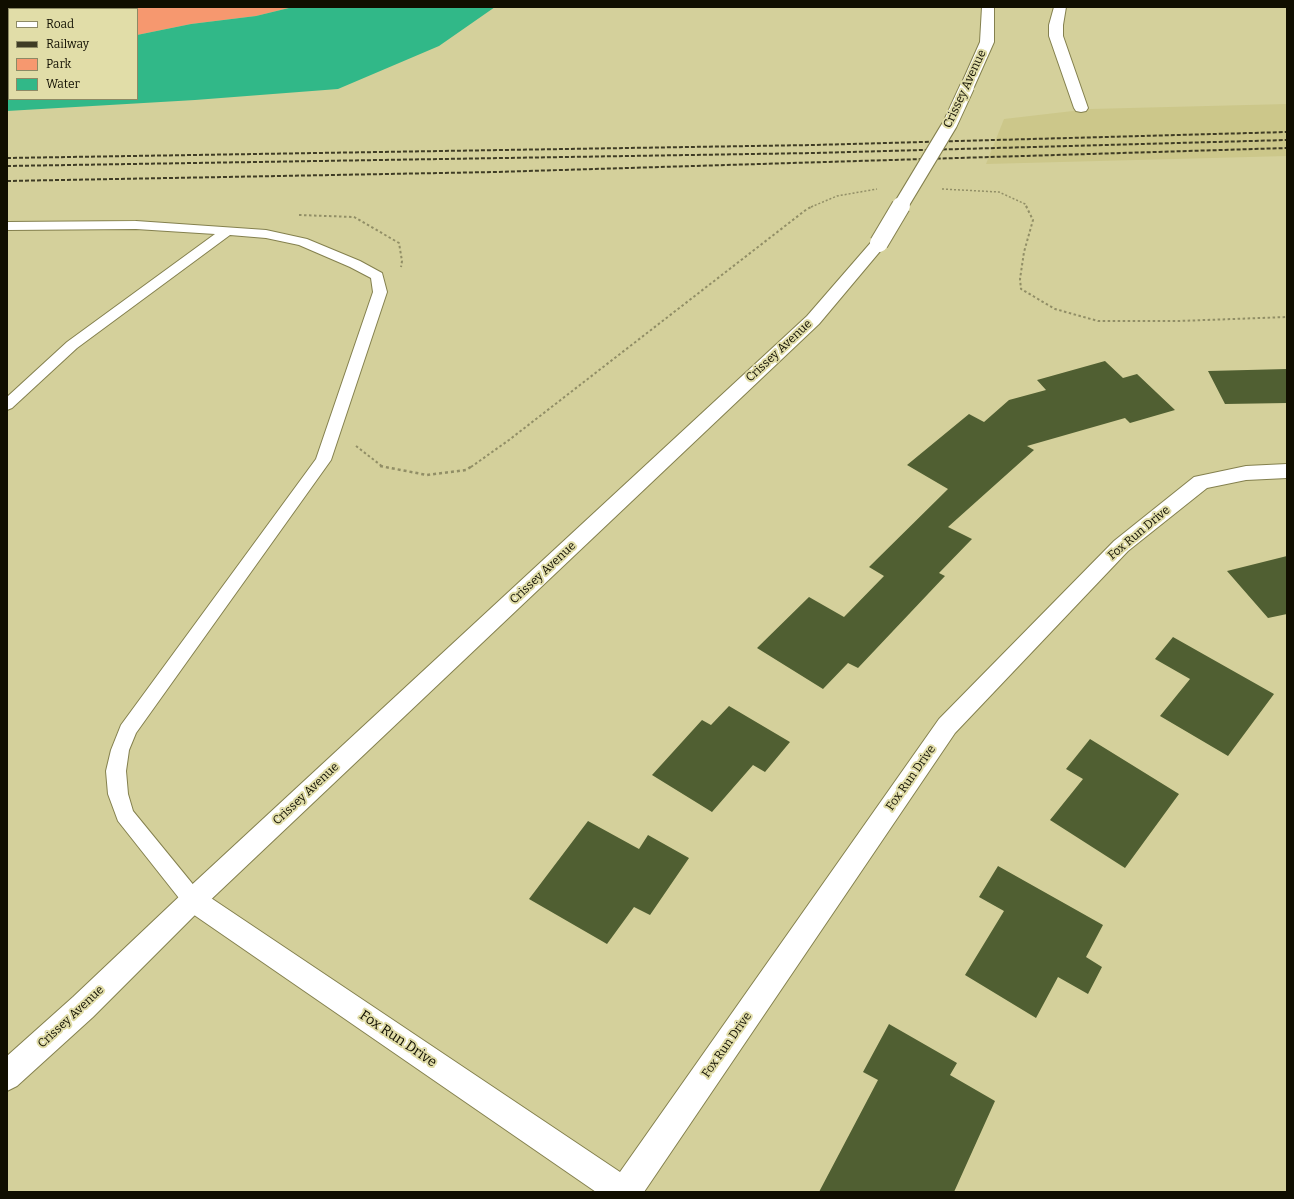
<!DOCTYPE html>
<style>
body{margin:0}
#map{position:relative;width:1294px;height:1199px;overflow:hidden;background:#d4d09b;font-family:Bitter,serif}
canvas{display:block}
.frame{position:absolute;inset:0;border:8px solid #100e00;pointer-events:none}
.legend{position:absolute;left:8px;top:8px;width:130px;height:92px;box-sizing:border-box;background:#e1dda8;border:1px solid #8d8a65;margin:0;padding:5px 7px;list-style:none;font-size:12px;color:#100e00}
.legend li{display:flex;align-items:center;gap:8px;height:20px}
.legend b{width:20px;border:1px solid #8d8a65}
</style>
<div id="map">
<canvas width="1294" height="1199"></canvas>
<div class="frame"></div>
<ul class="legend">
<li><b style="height:5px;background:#fff"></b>Road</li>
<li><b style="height:5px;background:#3f3c25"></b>Railway</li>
<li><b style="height:11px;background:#f6986f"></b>Park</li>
<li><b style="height:11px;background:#31b888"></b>Water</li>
</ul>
</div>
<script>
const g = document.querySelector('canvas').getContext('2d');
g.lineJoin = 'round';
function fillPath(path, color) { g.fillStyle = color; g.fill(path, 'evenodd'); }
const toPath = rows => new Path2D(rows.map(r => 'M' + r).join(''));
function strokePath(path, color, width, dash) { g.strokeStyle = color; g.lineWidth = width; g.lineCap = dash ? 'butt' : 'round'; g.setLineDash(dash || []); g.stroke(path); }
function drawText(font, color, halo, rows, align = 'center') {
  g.font = font + ' Bitter,serif'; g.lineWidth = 4; g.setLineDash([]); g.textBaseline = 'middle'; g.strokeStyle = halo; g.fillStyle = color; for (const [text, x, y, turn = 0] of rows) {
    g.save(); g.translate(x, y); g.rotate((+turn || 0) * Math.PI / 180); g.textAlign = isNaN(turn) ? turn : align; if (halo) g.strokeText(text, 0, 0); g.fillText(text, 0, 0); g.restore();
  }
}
fillPath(toPath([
 [1287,104,1287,156,986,164,1004,119,1090,109]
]), '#ccc78a');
fillPath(toPath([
 [11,7,293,7,256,16,191,24,137,35,137,9,9,9,9,61,7,62,7,9]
]), '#f6986f');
fillPath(toPath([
 [293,7,495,7,439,46,338,89,195,100,7,111,7,62,9,62,9,99,137,99,137,35,191,24,256,16]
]), '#31b888');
fillPath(toPath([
 [1105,361,1123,378,1137,374,1175,410,1130,423,1125,418,1027,446,1034,450,948,527,972,539,939,573,945,576,858,668,848,663,823,689,757,648,809,597,844,617,884,576,869,567,948,489,907,465,969,414,984,422,1009,400,1046,390,1037,380],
 [1287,369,1287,403,1225,404,1208,371],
 [1287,556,1287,614,1268,618,1227,571],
 [1173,637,1274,694,1228,756,1160,716,1190,679,1155,659],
 [729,706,790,742,765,772,753,765,712,812,652,775,702,720,711,725],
 [1090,739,1179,794,1125,868,1050,820,1083,779,1066,769],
 [588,821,639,849,648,835,689,858,650,915,634,907,607,944,529,899],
 [998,866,1103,925,1086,957,1102,967,1088,994,1058,977,1036,1018,965,975,1004,911,979,897],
 [889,1024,957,1063,950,1075,995,1101,954,1192,819,1192,878,1080,863,1072]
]), '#505f32');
const service = toPath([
 [136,221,266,230,307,239,360,261,382,273,387,292,331,460,136,733,129,750,126,771,128,794,133,811,200,893,203,900,200,907,193,909,186,907,118,821,108,794,106,771,111,750,121,725,316,459,373,292,371,278,350,267,299,245,266,238,230,235,77,348,12,408,7,410,7,397,67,342,215,234,136,229,7,230,7,222,136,221]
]);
const minor = toPath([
 [1054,7,1066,7,1063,25,1063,36,1088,108,1086,111,1081,112,1076,111,1074,108,1049,36,1049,25,1054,7],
 [1287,464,1287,478,1246,480,1207,488,1128,551,955,733,644,1192,596,1192,184,908,180,900,184,892,193,888,202,892,620,1172,939,719,1114,541,1194,477,1246,466,1287,464]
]);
const secondary = toPath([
 [982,7,994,7,994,42,974,87,972,90,967,91,962,90,960,87,980,42,982,7],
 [879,238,885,240,887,243,819,324,202,908,93,1017,17,1086,7,1091,7,1056,73,997,184,892,807,316,873,240,879,238]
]);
strokePath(service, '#84804e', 2);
strokePath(minor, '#84804e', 2);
strokePath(secondary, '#84804e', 2);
strokePath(toPath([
 [56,9,59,7],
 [7,44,9,43],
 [942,189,999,192,1025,204,1027,207],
 [811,207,837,196,877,189]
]), '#918e66', 1.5, [2, 2]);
strokePath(toPath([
 [1026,206,1033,220,1024,252,1020,279,1021,289,1055,309,1098,321,1179,321,1287,317],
 [299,215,354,217,399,243,402,261,401,267],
 [356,446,383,467],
 [471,467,509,440,807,209,813,206]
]), '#918e66', 2, [2.5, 2.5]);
strokePath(toPath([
 [380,466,427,475,466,470,472,466]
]), '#918e66', 2.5, [3, 3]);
fillPath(service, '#fff');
fillPath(minor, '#fff');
fillPath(secondary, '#fff');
strokePath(toPath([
 [7,158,813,145,1287,132],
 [7,166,814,153,1287,140],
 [7,181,495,172,1287,148]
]), '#3f3c25', 2, [4, 2]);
const secondaryBridgeFar1 = toPath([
 [900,207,950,124,967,87]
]);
const secondaryBridge = toPath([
 [879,243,901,206]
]);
strokePath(secondaryBridgeFar1, '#84804e', 16, []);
strokePath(secondaryBridge, '#84804e', 20, []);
strokePath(secondaryBridgeFar1, '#fff', 14);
strokePath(secondaryBridge, '#fff', 18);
drawText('12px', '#100e00', '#e1dda8', [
 ["Crissey Avenue",965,89,-65],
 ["Crissey Avenue",779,351,-43],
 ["Fox Run Drive",1139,533,-40],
 ["Crissey Avenue",543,573,-43],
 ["Fox Run Drive",911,778,-55],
 ["Crissey Avenue",306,794,-43],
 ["Crissey Avenue",71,1017,-43],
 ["Fox Run Drive",727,1045,-55]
]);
drawText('14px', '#100e00', '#e1dda8', [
 ["Fox Run Drive",398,1039,34]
]);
</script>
